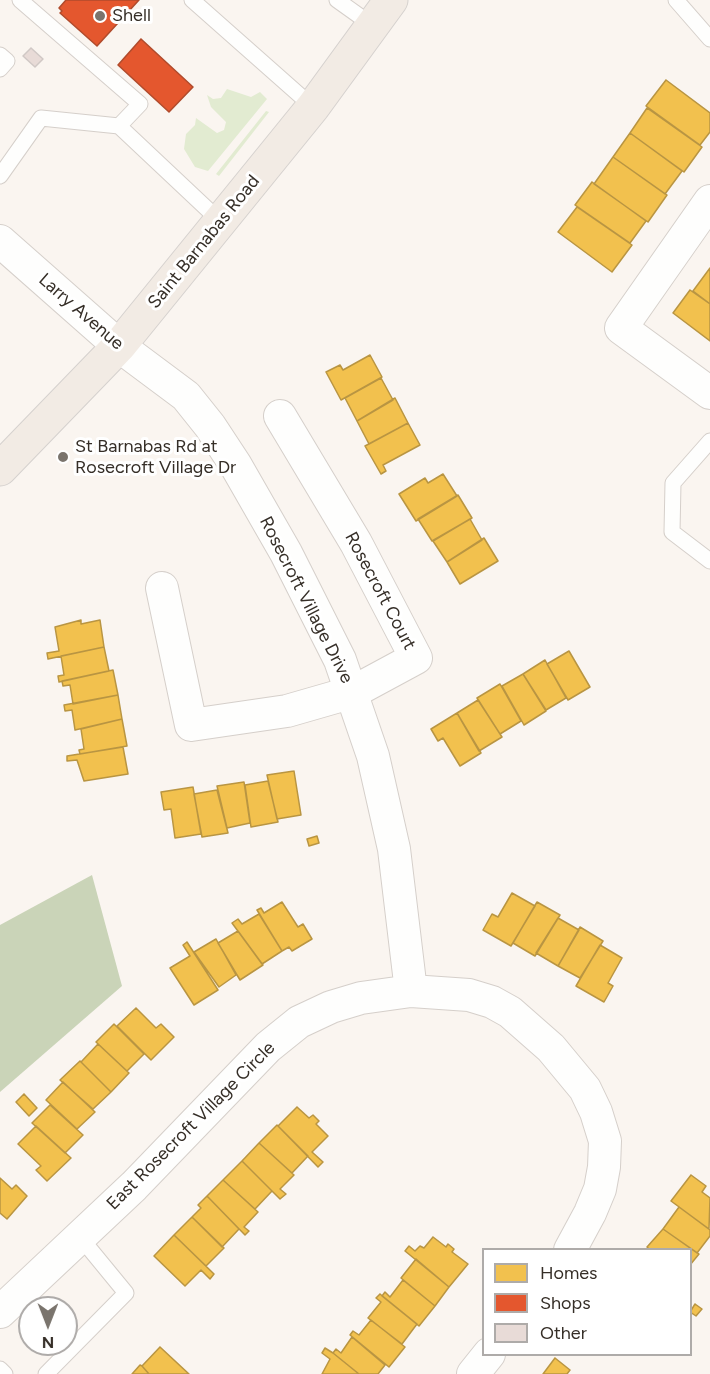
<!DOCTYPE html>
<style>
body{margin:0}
#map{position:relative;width:710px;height:1374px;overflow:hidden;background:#faf5f0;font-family:Figtree,sans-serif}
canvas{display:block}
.legend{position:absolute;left:482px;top:1248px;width:210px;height:108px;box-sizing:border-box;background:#fff;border:2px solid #aeaba9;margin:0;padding:8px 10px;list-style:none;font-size:18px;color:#352e27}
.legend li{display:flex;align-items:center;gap:12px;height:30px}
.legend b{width:30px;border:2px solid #aeaba9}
.north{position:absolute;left:18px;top:1296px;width:60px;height:60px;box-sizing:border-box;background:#fff;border:2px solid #aeaba9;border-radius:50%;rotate:180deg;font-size:16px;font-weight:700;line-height:24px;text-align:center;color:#352e27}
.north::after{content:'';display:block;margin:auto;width:21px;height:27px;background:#7a746d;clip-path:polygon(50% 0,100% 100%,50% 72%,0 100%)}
</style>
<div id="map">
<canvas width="710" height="1374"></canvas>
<ul class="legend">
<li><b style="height:16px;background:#f2c14e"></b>Homes</li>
<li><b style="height:16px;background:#e4572e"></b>Shops</li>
<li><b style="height:16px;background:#e8dbd7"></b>Other</li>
</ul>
<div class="north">N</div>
</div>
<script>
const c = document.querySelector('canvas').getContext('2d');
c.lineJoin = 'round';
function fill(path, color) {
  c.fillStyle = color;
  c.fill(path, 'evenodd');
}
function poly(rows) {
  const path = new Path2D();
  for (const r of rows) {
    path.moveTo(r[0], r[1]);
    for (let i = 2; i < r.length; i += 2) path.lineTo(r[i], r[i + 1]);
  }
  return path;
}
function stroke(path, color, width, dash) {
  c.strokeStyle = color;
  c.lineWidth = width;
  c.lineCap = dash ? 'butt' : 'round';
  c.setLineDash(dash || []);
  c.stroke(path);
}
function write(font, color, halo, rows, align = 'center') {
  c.font = font + ' Figtree,sans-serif';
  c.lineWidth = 6;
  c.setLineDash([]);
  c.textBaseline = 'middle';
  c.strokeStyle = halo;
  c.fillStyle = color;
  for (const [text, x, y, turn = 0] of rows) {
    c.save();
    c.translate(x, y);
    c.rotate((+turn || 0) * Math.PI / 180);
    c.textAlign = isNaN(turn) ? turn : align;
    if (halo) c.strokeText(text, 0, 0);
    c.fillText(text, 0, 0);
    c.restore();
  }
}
fill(poly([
 [227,89,251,97,260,92,267,99,208,171,195,167,184,149,186,134,195,125,196,118,217,133,224,130,226,122,211,107,207,95,213,99,221,98],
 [266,111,269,112,219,176,216,174]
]), '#e2ebd1');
fill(poly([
 [92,875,122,986,0,1092,0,925]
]), '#cad4b8');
const homes = poly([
 [666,80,710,113,710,132,700,145,646,106,666,80],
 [647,108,702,147,684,172,630,133,647,108],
 [630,133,682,171,665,194,613,157,630,133],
 [613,157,667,195,648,222,594,184,613,157],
 [592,182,646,221,630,243,575,205,592,182],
 [577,207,632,245,612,272,558,232,577,207],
 [710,268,710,304,693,291,710,268],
 [690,290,710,304,710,341,673,313,690,290],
 [370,355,382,377,341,400,326,372,340,365,343,370,370,355],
 [381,378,393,400,357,421,345,398,381,378],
 [395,398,408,423,369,444,357,421,395,398],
 [408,423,420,445,383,465,386,471,381,474,365,446,408,423],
 [443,474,457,496,416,521,399,494,425,478,428,483,443,474],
 [458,495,472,518,432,541,418,519,458,495],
 [470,519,482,540,447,562,433,541,470,519],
 [484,538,498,561,460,584,447,562,484,538],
 [81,620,81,624,100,620,104,647,48,659,47,653,59,651,55,627,81,620],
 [104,647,109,671,59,682,58,676,64,675,61,656,104,647],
 [569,651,590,687,568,700,547,664,569,651],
 [545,660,566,698,546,710,523,674,545,660],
 [113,670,118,695,73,704,70,685,63,686,62,681,113,670],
 [523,674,546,711,524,725,502,686,523,674],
 [500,684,521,721,500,734,477,698,500,684],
 [118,695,122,719,75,730,72,710,65,711,64,705,118,695],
 [478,700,502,737,479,751,457,713,478,700],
 [457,713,481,753,460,766,443,738,438,741,431,729,457,713],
 [122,719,127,746,80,754,79,750,84,749,81,729,122,719],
 [123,747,128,774,84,781,77,760,67,761,67,756,123,747],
 [294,771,301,815,277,819,267,775,294,771],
 [268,781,278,822,251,827,245,785,268,781],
 [244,782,250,823,227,828,217,786,244,782],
 [193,787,201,834,175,838,171,809,164,810,161,792,193,787],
 [217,790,228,833,202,837,194,794,217,790],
 [317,836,319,843,309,846,307,839,317,836],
 [512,893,535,906,511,946,483,930,492,914,498,917,512,893],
 [282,902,298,927,303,924,312,939,292,951,289,947,282,951,257,910,261,908,264,913,282,902],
 [537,902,560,915,535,956,513,943,537,902],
 [259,914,282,951,262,964,232,923,238,919,242,924,259,914],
 [558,918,579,930,558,966,536,953,558,918],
 [580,927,603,941,580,978,558,966,580,927],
 [238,931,263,965,240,980,218,943,238,931],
 [216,939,236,975,219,987,194,952,216,939],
 [187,942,218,990,194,1005,170,968,190,956,183,945,187,942],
 [600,945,622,958,608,983,613,986,604,1002,576,986,600,945],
 [136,1008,156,1028,161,1024,174,1037,151,1060,117,1026,136,1008],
 [114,1024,144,1054,127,1071,96,1042,114,1024],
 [98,1044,129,1073,111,1092,81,1062,98,1044],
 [80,1061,111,1092,93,1109,60,1080,80,1061],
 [63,1082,95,1112,77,1129,46,1100,63,1082],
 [24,1094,37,1108,29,1116,16,1102,24,1094],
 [50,1105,83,1135,65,1153,32,1123,50,1105],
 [297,1107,309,1118,313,1115,319,1121,316,1124,328,1136,312,1152,323,1162,318,1167,278,1126,297,1107],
 [277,1125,308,1156,292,1173,259,1143,277,1125],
 [36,1126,71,1158,47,1181,36,1170,41,1166,18,1144,36,1126],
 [259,1143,294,1175,280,1189,286,1194,280,1199,242,1161,259,1143],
 [242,1161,272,1191,255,1209,223,1180,242,1161],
 [691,1175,706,1186,702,1192,710,1198,709,1229,671,1201,691,1175],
 [0,1178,12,1189,16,1185,27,1196,7,1219,0,1213,0,1178],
 [223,1180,258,1212,244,1227,249,1231,245,1235,207,1196,223,1180],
 [207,1196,239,1229,222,1247,192,1217,201,1208,198,1205,207,1196],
 [679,1207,710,1230,710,1236,697,1253,663,1229,679,1207],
 [192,1217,224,1248,206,1266,174,1235,192,1217],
 [663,1229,699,1254,690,1265,690,1250,650,1250,647,1247,663,1229],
 [174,1235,214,1274,210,1279,201,1270,185,1286,154,1256,174,1235],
 [433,1237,446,1247,448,1244,454,1249,452,1252,468,1264,449,1287,405,1251,409,1246,415,1251,420,1246,424,1248,433,1237],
 [416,1259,449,1287,435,1306,401,1278,416,1259],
 [403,1280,435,1306,419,1326,382,1296,385,1292,390,1297,403,1280],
 [380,1294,417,1324,402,1344,368,1318,381,1302,376,1298,380,1294],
 [695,1304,702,1309,696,1316,690,1312,695,1304],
 [371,1320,405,1347,389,1367,350,1335,353,1331,359,1335,371,1320],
 [352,1337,385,1365,378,1374,359,1374,333,1353,336,1349,341,1353,352,1337],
 [160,1347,189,1374,149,1374,142,1366,160,1347],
 [325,1348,333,1353,359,1374,322,1374,330,1359,322,1353,325,1348],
 [555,1358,570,1370,567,1374,543,1374,555,1358],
 [140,1365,142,1366,149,1374,132,1374,140,1365]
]);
fill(homes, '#f2c14e');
stroke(homes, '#b99542', 1.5);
const shops = poly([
 [66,0,139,0,97,46,60,13,62,11,59,8,66,0],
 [141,39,193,87,169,112,118,65,141,39]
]);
fill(shops, '#e4572e');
stroke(shops, '#b04b2c', 1.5);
const building = poly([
 [31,48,43,59,35,67,23,56,31,48]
]);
fill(building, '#e8dbd7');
stroke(building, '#d0c8c5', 1.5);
const lane = poly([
 [20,0,140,104,119,126],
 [192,0,313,107],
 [337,0,372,25],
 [676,0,710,39],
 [0,55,7,61,0,69],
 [0,176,41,118,119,126,221,222],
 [710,441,673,483,672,532,710,561],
 [0,1369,5,1374],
 [46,1374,126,1293,80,1237]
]);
const street = poly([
 [710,201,621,328,710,393],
 [0,241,119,346,186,396,210,426,235,464,286,553,340,660,373,756,394,849,411,991],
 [162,588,191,725,287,711,353,692,416,658,356,543,280,416],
 [0,1312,134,1186,268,1047,299,1022,331,1007,361,998,411,991,469,995,492,1002,510,1012,551,1048,585,1089,596,1112,605,1141,604,1167,600,1189,590,1213,570,1250],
 [473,1374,489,1354]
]);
const primary = poly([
 [0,469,119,346,313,107,391,0]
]);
stroke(lane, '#d5cfca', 17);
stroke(street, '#d5cfca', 34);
stroke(primary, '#d5d1ce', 35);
stroke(lane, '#fefefd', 15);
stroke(street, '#fefefd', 32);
stroke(primary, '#f2ebe4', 33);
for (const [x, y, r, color] of [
 [100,16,6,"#7a746d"],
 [63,457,6,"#7a746d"]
]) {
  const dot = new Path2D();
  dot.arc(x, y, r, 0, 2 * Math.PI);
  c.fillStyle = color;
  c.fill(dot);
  stroke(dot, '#fff', 2);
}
write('18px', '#352e27', '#fff', [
 ["Shell",112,16],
 ["St Barnabas Rd at",75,447],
 ["Rosecroft Village Dr",75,468]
], 'left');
write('18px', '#352e27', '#fff', [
 ["Saint Barnabas Road",204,242,-51],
 ["Larry Avenue",81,312,41],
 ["Rosecroft Court",380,591,62],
 ["Rosecroft Village Drive",306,600,63],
 ["East Rosecroft Village Circle",191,1126,-45]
]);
</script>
